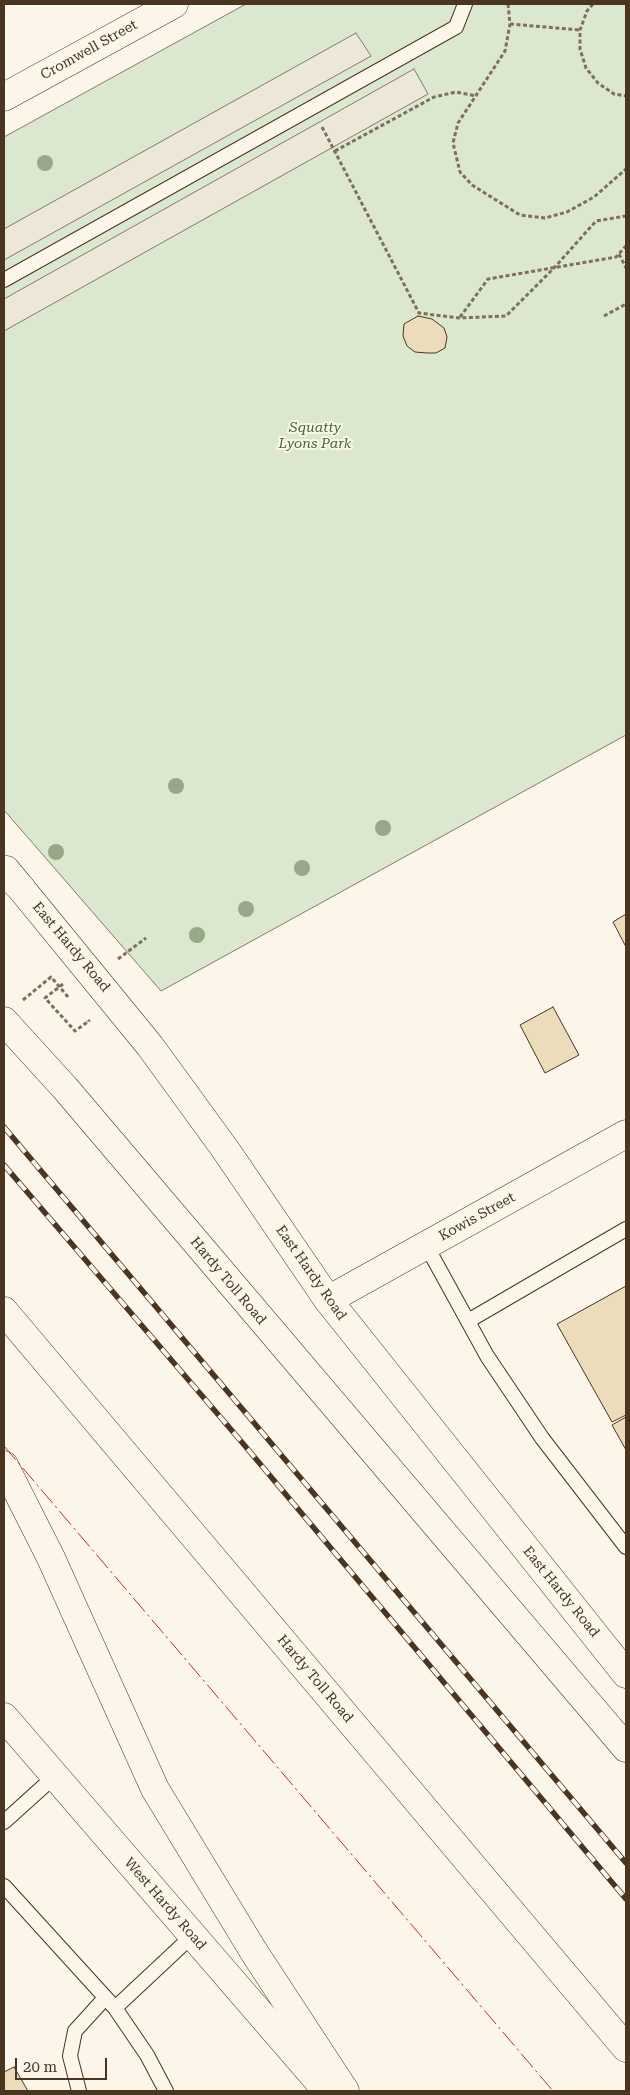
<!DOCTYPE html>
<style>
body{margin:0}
#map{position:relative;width:630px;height:2095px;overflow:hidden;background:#fbf6e9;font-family:"Roboto Serif",serif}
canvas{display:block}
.frame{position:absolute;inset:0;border:5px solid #4a3520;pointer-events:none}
.scale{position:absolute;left:15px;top:2058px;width:92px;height:22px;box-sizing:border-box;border:2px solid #4a3520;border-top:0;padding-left:6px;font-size:15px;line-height:18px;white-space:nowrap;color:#4a3520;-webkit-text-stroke:4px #fbf6e9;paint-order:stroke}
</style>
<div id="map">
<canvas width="630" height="2095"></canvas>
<div class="frame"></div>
<div class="scale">20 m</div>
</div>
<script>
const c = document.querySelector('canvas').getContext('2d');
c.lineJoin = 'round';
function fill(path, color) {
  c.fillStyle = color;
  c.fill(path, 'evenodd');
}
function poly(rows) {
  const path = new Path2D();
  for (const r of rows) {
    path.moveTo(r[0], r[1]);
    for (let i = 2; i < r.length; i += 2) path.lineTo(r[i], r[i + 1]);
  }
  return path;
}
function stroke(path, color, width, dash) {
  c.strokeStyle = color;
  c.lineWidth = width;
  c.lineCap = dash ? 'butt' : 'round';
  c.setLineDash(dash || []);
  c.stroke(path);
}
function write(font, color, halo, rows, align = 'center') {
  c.font = font + ' "Roboto Serif",serif';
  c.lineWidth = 4;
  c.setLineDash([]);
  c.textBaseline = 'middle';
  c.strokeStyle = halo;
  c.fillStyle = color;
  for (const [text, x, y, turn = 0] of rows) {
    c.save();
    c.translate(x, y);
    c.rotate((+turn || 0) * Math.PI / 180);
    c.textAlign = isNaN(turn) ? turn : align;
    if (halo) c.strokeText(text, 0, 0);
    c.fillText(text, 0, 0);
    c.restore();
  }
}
const green = poly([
 [246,4,626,4,626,735,161,991,4,810,4,137,246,4]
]);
fill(green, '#dce7d0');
stroke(green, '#887966', 1);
const parking = poly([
 [356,33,371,56,4,260,4,229,356,33],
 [414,69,428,94,4,331,4,299,414,69]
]);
fill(parking, '#ede7d9');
stroke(parking, '#887966', 1);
const building = poly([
 [418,316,432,319,444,328,447,337,445,348,436,353,427,353,415,352,407,346,403,336,404,324,418,316],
 [626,914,626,947,613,922,626,914],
 [553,1007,579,1055,545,1073,520,1025,553,1007],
 [626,1286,626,1415,612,1422,557,1324,626,1286],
 [626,1417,626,1450,612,1425,626,1417],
 [14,2067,28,2091,4,2091,4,2072,14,2067]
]);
fill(building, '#ecdcbc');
stroke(building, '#4a3520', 1);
const lane = poly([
 [4,280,456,27,465,4],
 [426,1245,487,1356,542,1438,626,1547],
 [468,1321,626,1229],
 [4,1822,55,1776],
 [4,1886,115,2008,147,2055,166,2091],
 [115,2008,192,1936],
 [79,2091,70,2056,75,2031,105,1998]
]);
const street = poly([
 [4,97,174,4],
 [328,1300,626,1134]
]);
const secondary = poly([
 [6,870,150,1046,225,1149,328,1300,626,1674],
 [4,1717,327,2091]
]);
const highway = poly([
 [4,872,21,888],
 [4,1021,65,1088,626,1748],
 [4,1311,626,2048],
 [4,1465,51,1558,155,1789,254,1952,345,2091]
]);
stroke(lane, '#4a3520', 16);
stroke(street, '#4a3520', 29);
stroke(secondary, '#4a3520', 29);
stroke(highway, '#4a3520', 29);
stroke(poly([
 [508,4,510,24,505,51,458,123,453,143,460,172,472,185,520,215,545,218,567,212,594,197,626,169],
 [593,4,587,11,580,30,580,49,586,68,598,83,614,94,626,96],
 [510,24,580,30],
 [322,127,419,313,459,318,506,316,554,268,596,221,626,216],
 [335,151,434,97,456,92,476,96],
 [619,254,626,268],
 [604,316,626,304],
 [460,317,488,279,616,257,626,246],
 [118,959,146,938],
 [63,984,45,998,75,1031,89,1021,88,1020],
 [23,1000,51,977,69,998]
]), '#7f6f5c', 3, [4, 2.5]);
stroke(lane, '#fbf6e9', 14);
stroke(street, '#fbf6e9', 28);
stroke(secondary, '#fbf6e9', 28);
stroke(highway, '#fbf6e9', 28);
const rail = poly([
 [4,1127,626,1863],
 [4,1165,240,1440,626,1899]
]);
stroke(rail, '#4a3520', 5.5);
stroke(rail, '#fbf6e9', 4, [11]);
stroke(poly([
 [4,1446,553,2091]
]), '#c62828', 1, [18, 4, 2.5, 4]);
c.fillStyle = '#96a887';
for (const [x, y] of [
 [45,163],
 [176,786],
 [383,828],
 [56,852],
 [302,868],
 [246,909],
 [197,935]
]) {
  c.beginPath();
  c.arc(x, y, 8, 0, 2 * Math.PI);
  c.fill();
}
write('14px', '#4a3520', '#fbf6e9', [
 ["Cromwell Street",89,50,-29],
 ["East Hardy Road",71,947,50],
 ["Kowis Street",477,1217,-29],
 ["East Hardy Road",311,1273,55],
 ["Hardy Toll Road",228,1281,50],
 ["East Hardy Road",561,1592,51],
 ["Hardy Toll Road",315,1679,50],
 ["West Hardy Road",165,1904,49]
]);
write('italic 14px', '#436837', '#fbf6e9', [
 ["Squatty",315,428],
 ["Lyons Park",315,444]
]);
</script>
